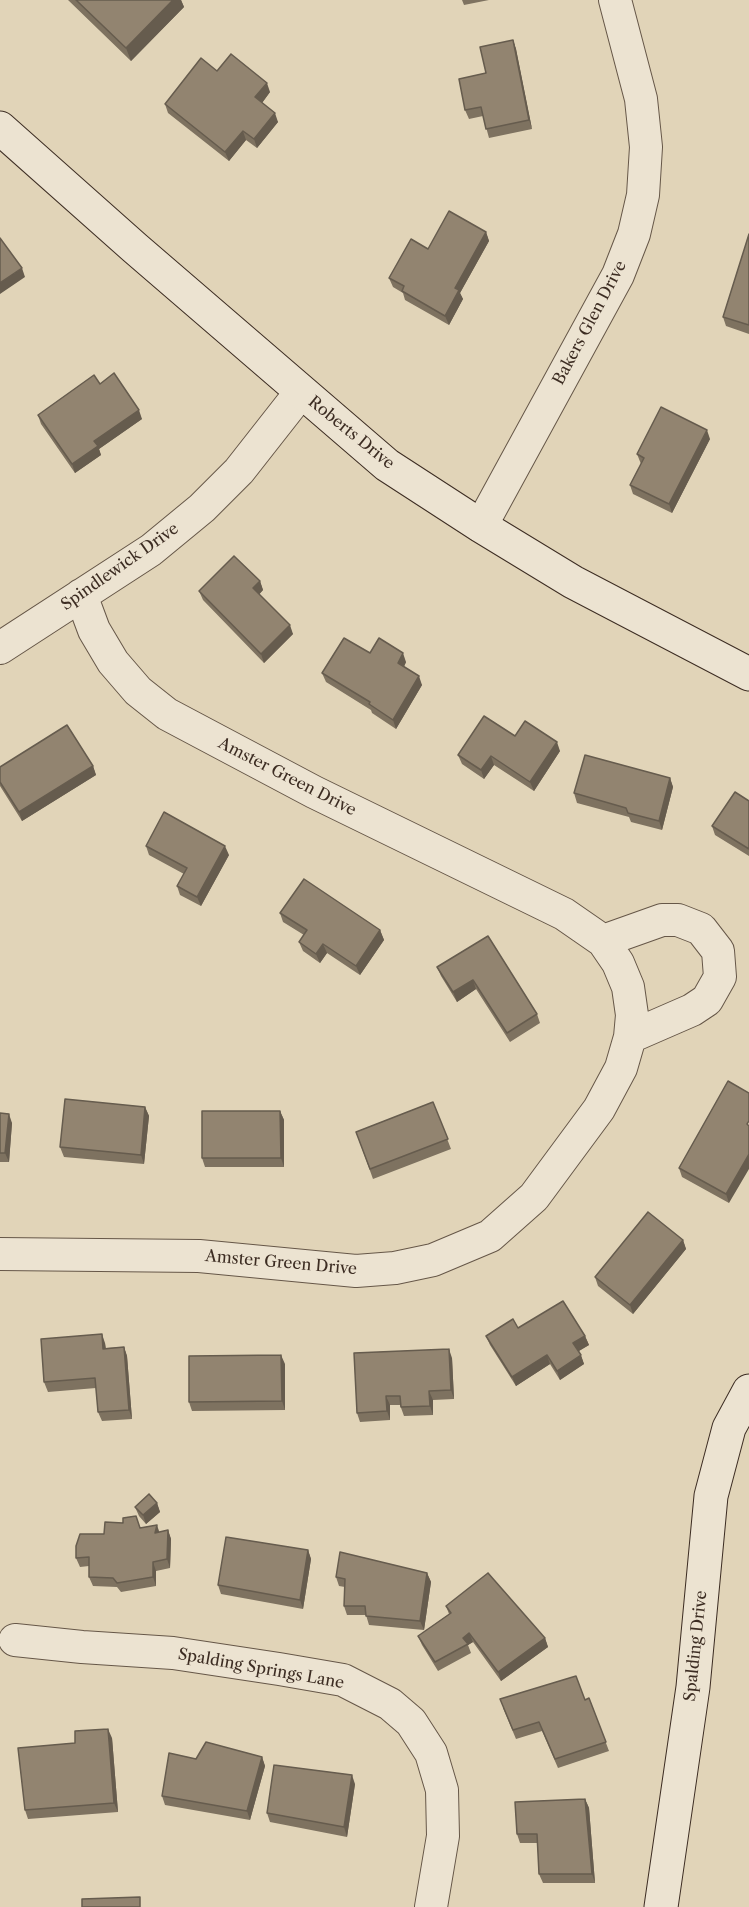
<!DOCTYPE html>
<style>
body{margin:0}
canvas{display:block;background:#e1d4b8}
</style>
<canvas width="749" height="1907"></canvas>
<script>
const c = document.querySelector('canvas').getContext('2d');
c.lineJoin = 'round';
function poly(rows) {
  const path = new Path2D();
  for (const r of rows) {
    path.moveTo(r[0], r[1]);
    for (let i = 2; i < r.length; i += 2) path.lineTo(r[i], r[i + 1]);
  }
  return path;
}
function stroke(path, color, width, dash) {
  c.strokeStyle = color;
  c.lineWidth = width;
  c.lineCap = dash ? 'butt' : 'round';
  c.setLineDash(dash || []);
  c.stroke(path);
}
function fill(path, color) {
  c.fillStyle = color;
  c.fill(path, 'evenodd');
}
function write(font, color, halo, rows, align = 'center') {
  c.font = font + ' "Libre Caslon Text",serif';
  c.lineWidth = 4.5;
  c.setLineDash([]);
  c.textBaseline = 'middle';
  c.strokeStyle = halo;
  c.fillStyle = color;
  for (const [text, x, y, turn = 0] of rows) {
    c.save();
    c.translate(x, y);
    c.rotate((+turn || 0) * Math.PI / 180);
    c.textAlign = isNaN(turn) ? turn : align;
    if (halo) c.strokeText(text, 0, 0);
    c.fillText(text, 0, 0);
    c.restore();
  }
}
const street = poly([
 [481,526,618,275,634,234,643,195,646,147,641,99,615,0],
 [0,648,151,550,202,508,239,471,301,392],
 [603,941,618,963,628,987,632,1015,630,1037],
 [0,1254,199,1256,356,1271,395,1268,433,1260,490,1236,534,1197,599,1109,621,1068,630,1037,692,1010,707,1000,720,977,718,951,701,929,678,920,662,920,603,941,564,914,314,792,167,714,138,691,113,662,94,630,81,595],
 [15,1640,82,1647,173,1653,279,1669,343,1680,390,1704,411,1722,431,1753,442,1790,443,1836,431,1907]
]);
const secondary = poly([
 [0,128,135,248,387,465,481,526,573,582,749,674],
 [661,1907,693,1687,711,1496,729,1428,749,1391]
]);
stroke(street, '#665748', 34);
stroke(secondary, '#3d2d23', 35);
stroke(street, '#ece3d1', 32);
stroke(secondary, '#ece3d1', 33);
fill(poly([
 [68,0,181,0,184,7,131,61],
 [462,0,489,0,464,5],
 [513,40,516,49,532,129,489,138,483,116,469,119,465,110,486,73],
 [217,71,270,92,262,103,278,122,257,148,246,140,229,161,168,113,165,104],
 [486,232,489,241,460,293,463,299,449,325,405,300,403,293,393,287,389,278,428,249],
 [749,234,749,334,726,326,723,317],
 [100,384,142,419,99,449,101,455,75,473,41,424,38,415],
 [710,439,672,513,633,494,630,485,641,464,637,454],
 [260,581,263,590,259,594,293,634,264,663,203,600,199,591],
 [370,653,406,662,404,667,422,685,396,729,372,713,371,710,326,682,322,673],
 [515,736,560,751,534,791,494,765,484,779,462,764,458,755],
 [93,766,96,775,22,821,0,786,0,767],
 [670,778,673,787,662,830,631,822,629,817,577,803,574,793],
 [749,801,749,856,715,835,712,826],
 [146,846,229,855,201,906,180,895,177,886,184,874,149,855],
 [280,913,380,930,384,940,360,975,327,953,320,963,303,951,299,942,304,935,283,922],
 [488,936,537,1014,540,1023,510,1042,476,989,457,1002,441,976,437,967],
 [728,1081,729,1203,682,1177,679,1168],
 [433,1102,451,1149,373,1179,356,1132],
 [145,1107,149,1116,144,1164,64,1157,60,1147],
 [280,1111,284,1120,284,1167,205,1167,202,1158],
 [0,1113,12,1123,9,1162,0,1162],
 [683,1240,686,1249,633,1314,598,1286,595,1277],
 [518,1328,585,1336,589,1345,579,1351,584,1364,560,1380,550,1364,516,1386,490,1345,486,1336],
 [105,1343,106,1348,124,1347,127,1356,132,1419,102,1421,98,1412,96,1388,48,1392,44,1382],
 [452,1358,454,1399,433,1400,433,1415,404,1416,400,1405,390,1405,390,1420,360,1422,357,1413],
 [285,1364,285,1410,192,1411,189,1402],
 [157,1503,160,1512,146,1524,139,1516,135,1507],
 [140,1528,159,1532,168,1530,171,1539,170,1568,156,1571,156,1586,121,1592,117,1587,93,1586,89,1577,89,1566,80,1567,76,1558,104,1534],
 [308,1550,311,1559,303,1609,221,1594,218,1585],
 [427,1573,431,1582,424,1630,369,1625,366,1615,347,1615,344,1606,345,1587,339,1586,336,1577],
 [446,1606,545,1638,548,1647,501,1681,473,1642,468,1645,471,1653,438,1671,422,1645,418,1636,449,1614],
 [589,1698,609,1751,558,1768,542,1731,516,1739,503,1708,585,1700],
 [112,1738,118,1812,28,1819,25,1810,75,1743],
 [262,1757,265,1766,250,1820,165,1805,162,1796,196,1759],
 [355,1784,347,1837,270,1822,267,1813],
 [585,1799,589,1808,595,1883,543,1883,539,1874,538,1843,520,1843,517,1834]
]), '#7e7260');
fill(poly([
 [173,0,181,0,184,7,131,61,126,48],
 [513,40,516,49,532,129,529,120],
 [267,83,270,92,259,107,255,97],
 [275,113,278,122,257,148,254,139],
 [243,131,246,140,229,161,225,152],
 [486,232,489,241,460,293,463,299,449,325,445,316,455,288],
 [22,268,25,277,0,294,0,283],
 [139,410,142,419,99,449,101,455,75,473,72,464,94,441],
 [707,430,710,439,672,513,669,504],
 [260,581,263,590,257,597,253,588],
 [290,625,293,634,264,663,261,654],
 [403,653,406,662,401,672,398,663],
 [419,676,422,685,396,729,393,720],
 [557,742,560,751,534,791,530,782],
 [491,756,494,765,484,779,481,770],
 [93,766,96,775,22,821,19,812],
 [670,778,673,787,662,830,659,821],
 [225,846,229,855,201,906,197,897],
 [380,930,384,940,360,975,356,966],
 [323,944,327,953,320,963,316,954],
 [473,980,476,989,457,1002,453,992],
 [145,1107,149,1116,144,1164,141,1155],
 [280,1111,284,1120,284,1167,281,1158],
 [9,1114,12,1123,9,1162,5,1153],
 [749,1154,749,1169,729,1203,726,1194],
 [683,1240,686,1249,633,1314,630,1305],
 [102,1334,105,1343,106,1358,103,1349],
 [585,1336,589,1345,577,1352,573,1343],
 [124,1347,127,1356,132,1419,129,1410],
 [449,1349,452,1358,454,1399,451,1390],
 [281,1355,285,1364,285,1410,282,1401],
 [547,1355,550,1364,516,1386,512,1377],
 [581,1355,584,1364,560,1380,557,1371],
 [429,1391,433,1400,433,1415,430,1406],
 [386,1396,390,1405,390,1420,387,1411],
 [157,1503,160,1512,146,1524,143,1515],
 [157,1525,160,1534,155,1533],
 [168,1530,171,1539,170,1568,167,1559],
 [308,1550,311,1559,303,1609,300,1600],
 [153,1562,156,1571,156,1586,153,1577],
 [427,1573,431,1582,424,1630,420,1621],
 [469,1633,473,1642,468,1645,463,1638],
 [545,1638,548,1647,501,1681,498,1672],
 [108,1729,112,1738,118,1812,114,1803],
 [262,1757,265,1766,250,1820,247,1811],
 [352,1775,355,1784,347,1837,344,1827],
 [585,1799,589,1808,595,1883,592,1874]
]), '#665c4e');
const building = poly([
 [76,0,173,0,126,48,76,0],
 [513,40,529,120,486,129,481,107,465,110,459,79,486,73,480,47,513,40],
 [231,54,267,83,255,97,275,113,254,139,243,131,225,152,165,104,201,58,217,71,231,54],
 [449,211,486,232,455,288,459,290,445,316,402,291,404,286,389,278,411,239,428,249,449,211],
 [749,234,749,325,723,317,749,234],
 [0,238,22,268,0,283,0,238],
 [114,373,139,410,94,441,98,446,72,464,38,415,94,375,100,384,114,373],
 [661,407,707,430,669,504,630,485,644,458,637,454,661,407],
 [234,556,260,581,253,588,290,625,261,654,199,591,234,556],
 [344,638,370,653,379,638,403,653,398,663,419,676,393,720,369,704,370,702,322,673,344,638],
 [484,716,515,736,525,721,557,742,530,782,491,756,481,770,458,755,484,716],
 [67,725,93,766,19,812,0,782,0,767,67,725],
 [585,755,670,778,659,821,628,813,626,808,574,793,585,755],
 [735,792,749,801,749,849,712,826,735,792],
 [164,812,225,846,197,897,177,886,187,868,146,846,164,812],
 [304,879,380,930,356,966,323,944,316,954,299,942,307,930,280,913,304,879],
 [488,936,537,1014,507,1033,473,980,453,992,437,967,488,936],
 [728,1081,749,1093,749,1121,747,1124,749,1126,749,1154,726,1194,679,1168,728,1081],
 [65,1099,145,1107,141,1155,60,1147,65,1099],
 [433,1102,448,1139,370,1169,356,1132,433,1102],
 [202,1111,280,1111,281,1158,202,1158,202,1111],
 [0,1113,9,1114,5,1153,0,1153,0,1113],
 [648,1212,683,1240,630,1305,595,1277,648,1212],
 [563,1301,585,1336,573,1343,581,1355,557,1371,547,1355,512,1377,486,1336,513,1319,518,1328,563,1301],
 [102,1334,103,1349,124,1347,129,1410,98,1412,95,1378,44,1382,41,1339,102,1334],
 [449,1349,451,1390,429,1391,430,1406,401,1407,400,1396,386,1396,387,1411,357,1413,354,1353,449,1349],
 [281,1355,282,1401,189,1402,189,1356,281,1355],
 [149,1494,157,1503,143,1515,135,1507,149,1494],
 [136,1516,140,1528,157,1525,155,1533,168,1530,167,1559,153,1562,153,1577,117,1583,113,1578,89,1577,89,1557,76,1558,76,1546,80,1534,104,1534,105,1522,123,1523,123,1518,136,1516],
 [226,1537,308,1550,300,1600,218,1585,226,1537],
 [340,1552,427,1573,420,1621,366,1616,365,1606,344,1606,345,1579,336,1577,340,1552],
 [488,1573,545,1638,498,1672,469,1633,463,1638,468,1644,435,1662,418,1636,451,1613,446,1606,488,1573],
 [576,1676,585,1700,589,1698,606,1742,555,1759,539,1722,513,1730,500,1699,576,1676],
 [108,1729,114,1803,25,1810,18,1748,75,1743,75,1731,108,1729],
 [206,1742,262,1757,247,1811,162,1796,169,1753,196,1759,206,1742],
 [274,1765,352,1775,344,1827,267,1813,274,1765],
 [585,1799,592,1874,539,1874,537,1834,517,1834,515,1802,585,1799],
 [140,1897,140,1907,82,1907,82,1899,140,1897]
]);
fill(building, '#928470');
stroke(building, '#665c4e', 1.5);
write('16px', '#3d2d23', '#ece3d1', [
 ["Bakers Glen Drive",590,323,-62],
 ["Roberts Drive",351,433,39],
 ["Spindlewick Drive",120,567,-35],
 ["Amster Green Drive",287,777,27],
 ["Amster Green Drive",281,1263,5],
 ["Spalding Drive",696,1646,-84],
 ["Spalding Springs Lane",261,1669,10]
]);
</script>
